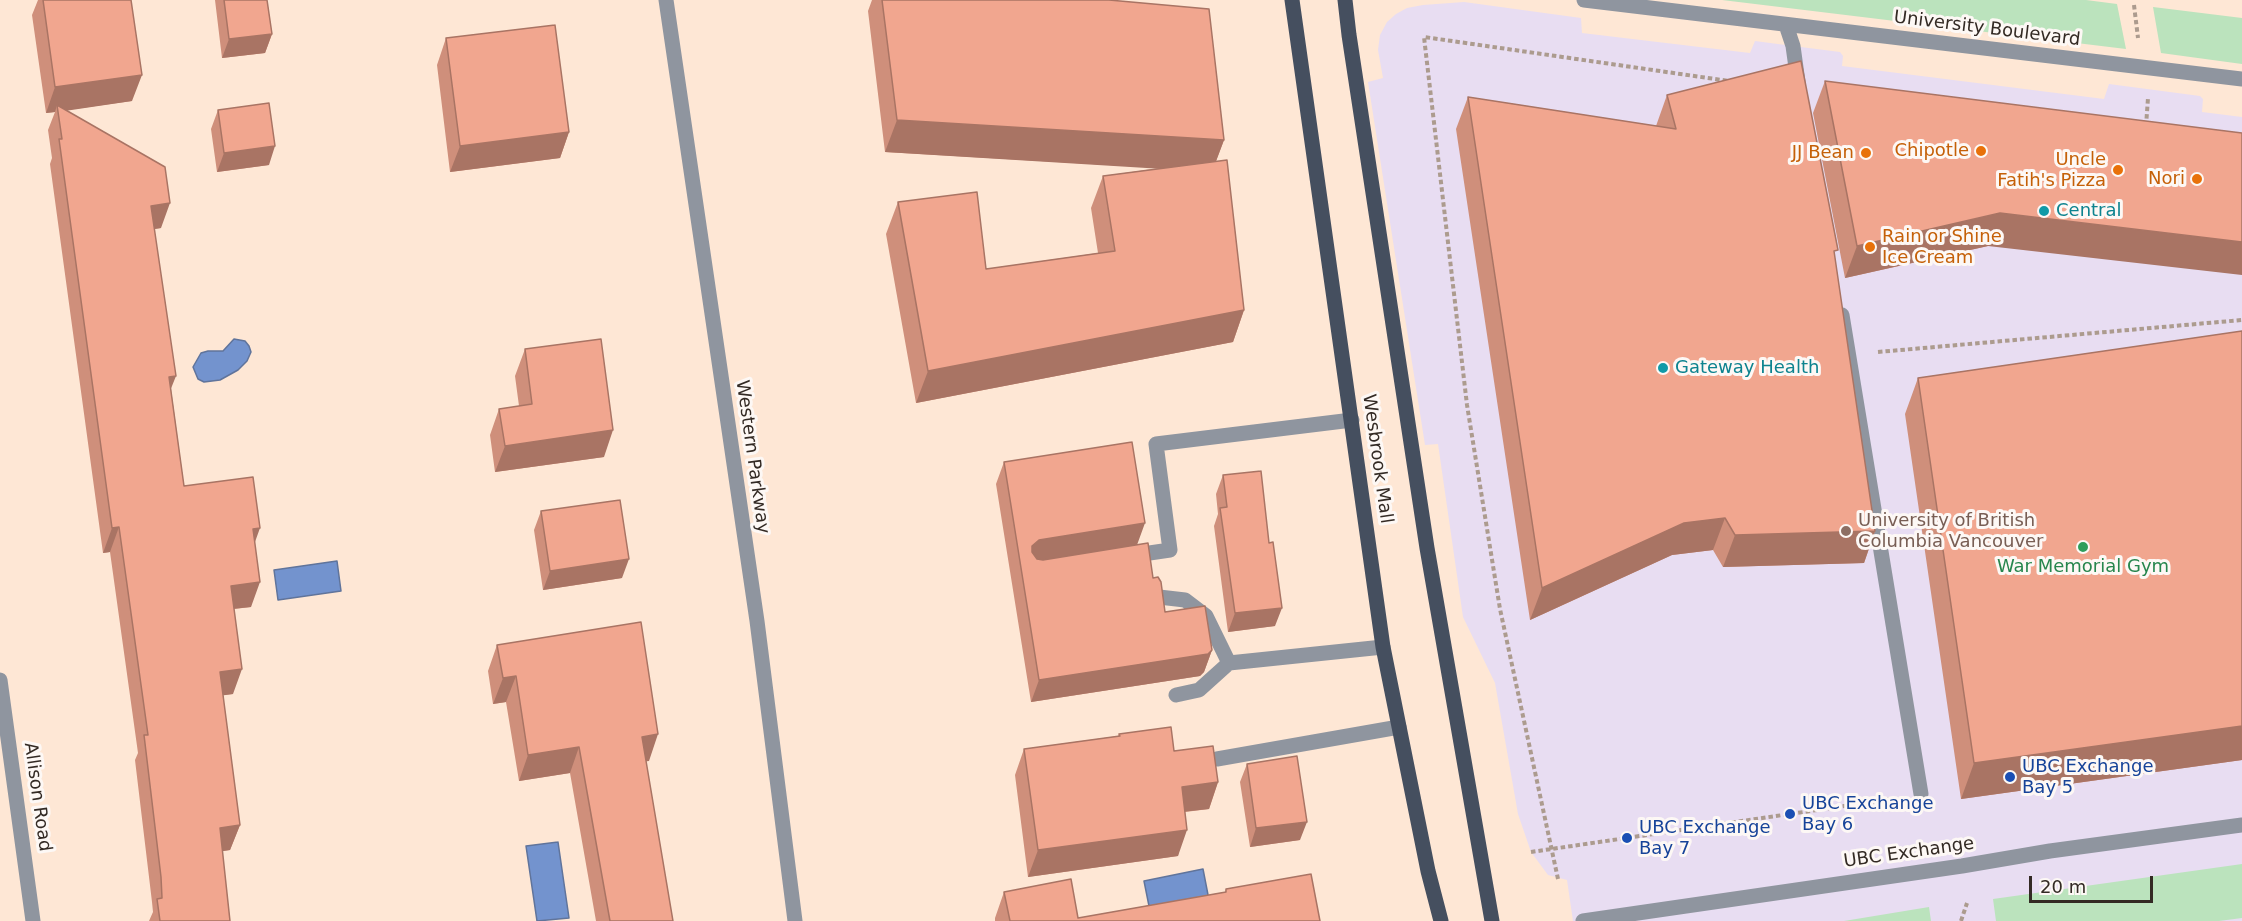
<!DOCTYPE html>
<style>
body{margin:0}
#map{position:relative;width:2242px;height:921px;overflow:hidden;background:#fee7d5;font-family:"DejaVu Sans",sans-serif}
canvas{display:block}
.scale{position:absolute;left:2029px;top:876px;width:124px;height:27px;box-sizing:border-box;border:3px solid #332a24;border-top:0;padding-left:8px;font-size:18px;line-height:21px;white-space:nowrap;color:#332a24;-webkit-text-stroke:4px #fdf8f5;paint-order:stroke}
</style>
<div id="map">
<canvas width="2242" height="921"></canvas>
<div class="scale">20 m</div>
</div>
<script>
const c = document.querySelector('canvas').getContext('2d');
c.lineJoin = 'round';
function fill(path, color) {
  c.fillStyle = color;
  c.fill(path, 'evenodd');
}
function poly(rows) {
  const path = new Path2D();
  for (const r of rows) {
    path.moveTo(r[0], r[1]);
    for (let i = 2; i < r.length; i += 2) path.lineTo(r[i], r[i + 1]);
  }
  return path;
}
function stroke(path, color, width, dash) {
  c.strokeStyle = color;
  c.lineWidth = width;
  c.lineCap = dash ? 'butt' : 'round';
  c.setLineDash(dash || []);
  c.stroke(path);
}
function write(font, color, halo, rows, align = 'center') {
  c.font = font + ' "DejaVu Sans",sans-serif';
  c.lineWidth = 6;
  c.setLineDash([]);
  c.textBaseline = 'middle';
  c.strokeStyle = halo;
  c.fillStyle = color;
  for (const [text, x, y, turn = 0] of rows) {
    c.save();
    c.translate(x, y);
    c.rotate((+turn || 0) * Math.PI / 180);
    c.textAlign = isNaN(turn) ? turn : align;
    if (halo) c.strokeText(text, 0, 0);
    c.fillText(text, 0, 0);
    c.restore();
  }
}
fill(poly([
 [1464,2,1581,18,1582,33,1750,53,1755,41,1793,46,1840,52,1843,56,1842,66,2104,99,2109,84,2200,96,2203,99,2202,112,2242,117,2242,921,1573,921,1567,880,1548,875,1531,852,1518,814,1495,683,1463,617,1438,444,1425,445,1368,82,1383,78,1378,50,1380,35,1387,22,1396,14,1407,8,1423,5]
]), '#e8ddf2');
fill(poly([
 [1722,0,2086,0,2117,4,2126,49],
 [2153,7,2242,18,2242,64,2161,53],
 [2242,864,2242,918,2219,921,1996,921,1993,899],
 [1929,907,1931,921,1844,921]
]), '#bbe3bd');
const water = poly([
 [234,339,245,341,249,346,251,352,247,361,238,370,220,380,204,382,198,379,193,367,201,353,208,351,223,351,234,339],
 [337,561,341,591,278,600,274,570,337,561],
 [558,842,569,918,537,921,526,846,558,842],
 [1203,869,1209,900,1150,911,1144,881,1203,869]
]);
fill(water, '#7393ce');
stroke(water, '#60749b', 1.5);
stroke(poly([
 [2134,5,2138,38],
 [2146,126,2148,98],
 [1878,352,2242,320],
 [1531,852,1892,799],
 [1558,879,1500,609,1467,405,1424,37,1729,81],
 [1961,921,1967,903]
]), '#ac9b8e', 4, [4.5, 3]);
stroke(poly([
 [666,0,757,621,795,921],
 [1584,0,2242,79],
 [1786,25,1793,46,1798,82],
 [1842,315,1921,794],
 [1129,556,1170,550,1156,444,1352,420],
 [1159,597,1185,600,1206,616,1229,663],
 [0,680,33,921],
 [1176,695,1199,690,1229,663,1383,647],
 [1217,759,1399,727],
 [1583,921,1962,866,2050,851,2242,825]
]), '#8f959f', 15);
stroke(poly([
 [1292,0,1383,647,1428,871,1441,921],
 [1345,0,1349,35,1427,548,1492,921]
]), '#454f5f', 15);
fill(poly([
 [38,0,131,0,132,101,67,110,161,228,154,229,171,389,184,486,255,542,251,607,234,609,233,694,223,695,240,825,230,850,222,851,230,921,149,921,153,912,152,902,135,760,138,753,110,552,103,553,50,164,52,158,48,130,55,112,46,113,32,15],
 [215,0,267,0,272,34,265,53,222,58],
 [872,0,1109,0,1224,140,1216,161,1244,310,1233,342,916,403,886,234,898,202,986,269,1098,253,1091,208,1103,176,1160,168,885,152,868,11],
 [446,38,569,132,560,158,450,172,437,65],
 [1825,81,1988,246,1845,278,1813,113],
 [1667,95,1835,258,1875,531,1864,563,1723,567,1713,550,1672,555,1530,620,1456,129,1468,97,1656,126],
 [218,110,269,165,217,172,211,129],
 [2242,331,2242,760,1961,799,1905,414,1918,378],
 [525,349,604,457,495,472,490,435,499,409,519,406,515,376],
 [1004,462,1137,544,1153,578,1165,612,1212,650,1204,672,1200,676,1031,702,996,484],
 [1223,475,1269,543,1275,626,1228,632,1214,526,1218,514,1216,494],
 [541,511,622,578,543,590,534,530],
 [497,645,649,761,646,761,673,921,596,921,570,773,519,781,506,702,493,704,488,671],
 [1119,734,1174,751,1218,782,1209,809,1185,812,1178,856,1028,877,1015,775,1024,749,1118,736],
 [1247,764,1300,840,1250,847,1240,782],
 [1226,889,1320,921,995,921,995,918,1004,892,1078,918,1225,892]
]), '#cf8f7b');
fill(poly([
 [272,34,265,53,222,58,229,39],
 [142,75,132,101,58,112,57,105,55,112,46,113,55,87],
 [897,120,1224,140,1212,172,885,152],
 [569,132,560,158,450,172,460,146],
 [275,146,269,165,217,172,224,153],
 [170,203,161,228,142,231,151,206],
 [2000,213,2242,242,2242,275,1988,246,1845,278,1857,246],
 [1244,310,1233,342,916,403,928,371],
 [176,376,166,401,169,377],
 [613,430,604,457,495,472,505,446],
 [1725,518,1713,550,1672,555,1530,620,1542,588,1684,523],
 [1145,523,1137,545,1031,562,1032,546,1039,540],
 [119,527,110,552,103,553,112,528],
 [260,528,251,553,253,529],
 [1875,531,1864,563,1723,567,1735,535],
 [629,559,622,578,543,590,550,571],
 [260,582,251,607,222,610,231,586],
 [1282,608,1275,626,1228,632,1235,613],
 [1212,650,1204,672,1200,676,1031,702,1039,680],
 [242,669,233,694,211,697,220,672],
 [516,676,506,702,493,704,503,678],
 [2242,726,2242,760,1961,799,1974,763],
 [658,734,649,761,632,763,642,737],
 [579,747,570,773,519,781,528,755],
 [1218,782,1209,809,1172,813,1182,787],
 [1307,822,1300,840,1250,847,1256,828],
 [240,825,230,850,211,853,220,828],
 [1187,830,1178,856,1028,877,1038,850]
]), '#a97464');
const building = poly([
 [43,0,131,0,142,75,55,87,43,0],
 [224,0,267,0,272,34,229,39,224,0],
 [882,0,1109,0,1209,9,1224,140,897,120,882,0],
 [555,25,569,132,460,146,446,38,555,25],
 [1801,61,1838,250,1834,251,1875,531,1735,535,1725,518,1684,523,1542,588,1468,97,1676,129,1667,95,1801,61],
 [1825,81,2242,133,2242,242,2000,213,1857,246,1825,81],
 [269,103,275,146,224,153,218,110,269,103],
 [57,105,165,167,170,203,151,206,176,376,169,377,184,486,253,477,260,528,253,529,260,582,231,586,242,669,220,672,240,825,220,828,230,921,160,921,157,899,162,898,161,877,144,735,148,735,119,527,112,528,59,139,62,139,57,105],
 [1227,160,1244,310,928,371,898,202,977,192,986,269,1115,251,1103,176,1227,160],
 [2242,331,2242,726,1974,763,1918,378,2242,331],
 [601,339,613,430,505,446,499,409,532,404,525,349,601,339],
 [1132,442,1145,523,1039,540,1032,546,1032,552,1037,559,1043,560,1148,543,1153,578,1158,577,1161,582,1165,612,1205,606,1212,650,1208,654,1039,680,1004,462,1132,442],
 [1261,471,1269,543,1273,542,1282,608,1235,613,1220,508,1227,507,1223,475,1261,471],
 [620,500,629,559,550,571,541,511,620,500],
 [641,622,658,734,642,737,673,921,610,921,579,747,528,755,516,676,503,678,497,645,641,622],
 [1171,727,1174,751,1213,746,1218,782,1182,787,1187,830,1038,850,1024,749,1120,736,1119,734,1171,727],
 [1297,756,1307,822,1256,828,1247,764,1297,756],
 [1311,874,1320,921,1010,921,1004,892,1071,879,1078,918,1226,892,1226,889,1311,874]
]);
fill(building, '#f1a68f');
stroke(building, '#a97464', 1.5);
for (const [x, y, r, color] of [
 [1981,151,6,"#e8710a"],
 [1866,153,6,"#e8710a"],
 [2118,170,6,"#e8710a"],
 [2197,179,6,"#e8710a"],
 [2044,211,6,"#0f9aa8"],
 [1870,247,6,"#e8710a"],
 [1663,368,6,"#0f9aa8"],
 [1846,531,6,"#8d6e63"],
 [2083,547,6,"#2e9e5b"],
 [2010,777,6,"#1a4fb4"],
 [1790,814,6,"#1a4fb4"],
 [1627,838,6,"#1a4fb4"]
]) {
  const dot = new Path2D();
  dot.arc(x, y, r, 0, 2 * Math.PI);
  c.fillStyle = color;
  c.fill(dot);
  stroke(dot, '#fdf8f5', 2);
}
write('18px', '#332a24', '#fdf8f5', [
 ["University Boulevard",1987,29,7],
 ["Western Parkway",752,457,82],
 ["Wesbrook Mall",1377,459,82],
 ["Allison Road",37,797,82],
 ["UBC Exchange",1909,853,-8]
]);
write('18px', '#c56008', '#fdf8f5', [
 ["Chipotle",1969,151],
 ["JJ Bean",1854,153],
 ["Uncle",2106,160],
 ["Fatih's Pizza",2106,181],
 ["Nori",2185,179],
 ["Rain or Shine",1882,237,"left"],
 ["Ice Cream",1882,258,"left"]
], 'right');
write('18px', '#0d838f', '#fdf8f5', [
 ["Central",2056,211],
 ["Gateway Health",1675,368]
], 'left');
write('18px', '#785e54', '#fdf8f5', [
 ["University of British",1858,521],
 ["Columbia Vancouver",1858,542]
], 'left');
write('18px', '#27864d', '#fdf8f5', [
 ["War Memorial Gym",2083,567]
]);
write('18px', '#164399', '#fdf8f5', [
 ["UBC Exchange",2022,767],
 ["Bay 5",2022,788],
 ["UBC Exchange",1802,804],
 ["Bay 6",1802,825],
 ["UBC Exchange",1639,828],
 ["Bay 7",1639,849]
], 'left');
</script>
